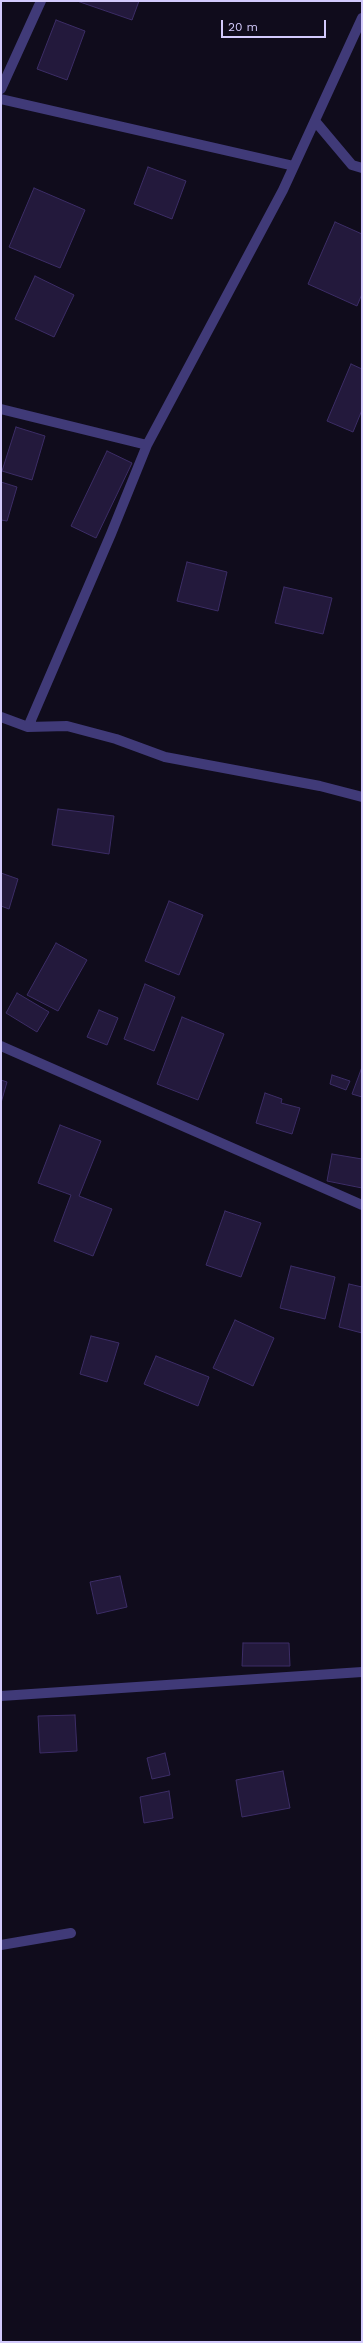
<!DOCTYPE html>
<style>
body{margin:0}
#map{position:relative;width:363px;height:2343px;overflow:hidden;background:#100c1c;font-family:"Work Sans",sans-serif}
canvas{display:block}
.frame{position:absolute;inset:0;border:2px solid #d3cafc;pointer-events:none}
.scale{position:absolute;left:221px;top:20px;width:105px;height:18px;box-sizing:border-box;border:2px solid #d3cafc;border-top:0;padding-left:5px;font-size:12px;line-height:14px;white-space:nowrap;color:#d3cafc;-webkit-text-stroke:3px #100c1c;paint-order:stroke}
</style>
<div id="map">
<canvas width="363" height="2343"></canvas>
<div class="frame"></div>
<div class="scale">20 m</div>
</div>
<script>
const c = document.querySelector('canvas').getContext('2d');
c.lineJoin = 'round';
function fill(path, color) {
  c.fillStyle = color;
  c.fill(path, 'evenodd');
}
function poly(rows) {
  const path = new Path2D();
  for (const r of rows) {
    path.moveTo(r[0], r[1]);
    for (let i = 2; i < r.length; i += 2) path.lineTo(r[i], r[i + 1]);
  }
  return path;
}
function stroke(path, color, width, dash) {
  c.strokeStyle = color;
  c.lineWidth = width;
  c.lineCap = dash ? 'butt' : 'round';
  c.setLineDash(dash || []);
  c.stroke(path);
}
const building = poly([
 [77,1,139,1,132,20,77,1],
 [56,20,85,31,67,80,37,69,56,20],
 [148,167,186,181,172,219,134,204,148,167],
 [34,188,85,210,60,268,9,247,34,188],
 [335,222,362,234,362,294,357,306,308,284,335,222],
 [35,276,74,295,54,337,15,319,35,276],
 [351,364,362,369,362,410,353,432,327,421,351,364],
 [16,427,45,436,32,480,2,471,16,427],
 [107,451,132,463,96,538,71,526,107,451],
 [1,482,17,487,7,521,1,520,1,482],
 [187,562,227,572,218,611,177,601,187,562],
 [284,587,332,598,323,634,275,623,284,587],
 [58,809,114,816,109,854,52,845,58,809],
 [1,873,18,879,9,909,1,906,1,873],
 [169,901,203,915,179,975,145,961,169,901],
 [56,943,87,960,58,1011,27,995,56,943],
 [145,984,175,997,154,1051,124,1039,145,984],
 [17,993,49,1012,37,1032,6,1013,17,993],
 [99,1010,118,1018,107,1045,87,1037,99,1010],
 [182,1017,224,1034,198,1100,157,1084,182,1017],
 [362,1067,362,1097,352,1094,362,1067],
 [332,1075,350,1081,346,1090,330,1084,332,1075],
 [1,1080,7,1082,1,1103,1,1080],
 [265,1093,282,1099,281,1103,300,1108,292,1134,256,1123,265,1093],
 [60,1125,101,1141,79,1196,112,1209,93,1256,54,1241,71,1195,38,1183,60,1125],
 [332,1154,362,1159,362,1188,327,1181,332,1154],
 [225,1211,261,1223,241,1277,206,1265,225,1211],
 [291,1266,335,1277,325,1319,280,1308,291,1266],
 [349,1284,362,1287,362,1333,339,1327,349,1284],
 [235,1320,274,1338,253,1386,213,1368,235,1320],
 [91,1336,119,1343,107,1382,80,1374,91,1336],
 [156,1356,209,1377,198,1406,144,1384,156,1356],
 [120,1576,127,1607,97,1614,90,1582,120,1576],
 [243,1643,289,1643,290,1666,242,1666,243,1643],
 [75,1715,77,1751,40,1753,38,1716,75,1715],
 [165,1753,170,1775,152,1779,147,1758,165,1753],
 [283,1771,290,1808,242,1817,236,1780,283,1771],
 [169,1791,173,1818,144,1823,140,1797,169,1791]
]);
fill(building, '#23193c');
stroke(building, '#3c2d66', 1);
stroke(poly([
 [1,89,41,1],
 [1,99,294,166],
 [315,121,352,165,362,168],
 [1,409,147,445],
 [1,717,28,727,67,726,116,739,165,757,320,786,362,797],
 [28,727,111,534,147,445,283,190,362,18],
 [1,1046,362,1205],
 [1,1696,362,1672],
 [1,1945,71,1933]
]), '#403a78', 10);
</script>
